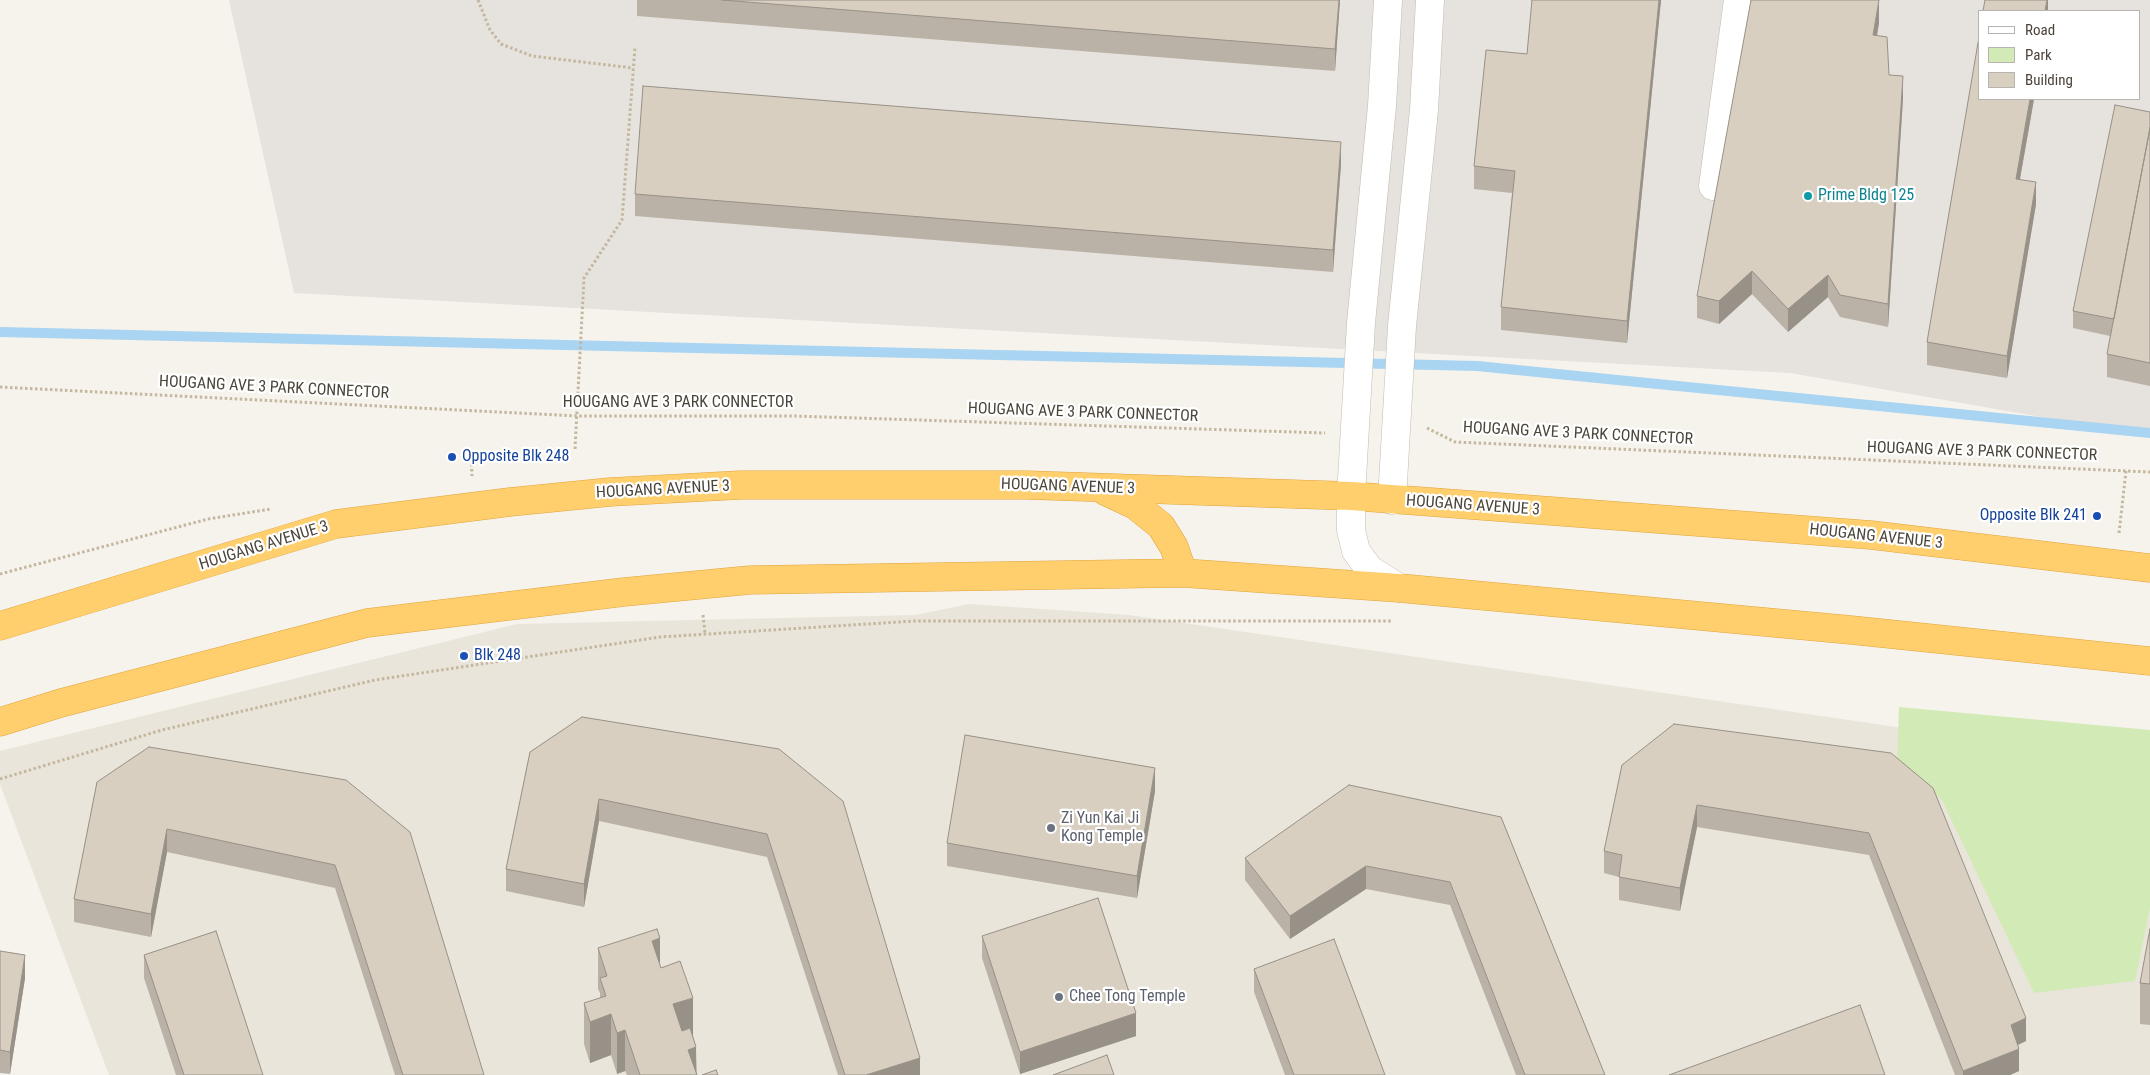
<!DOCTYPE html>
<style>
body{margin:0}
#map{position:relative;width:2150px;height:1075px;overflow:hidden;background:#f6f3ec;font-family:"Roboto Condensed",sans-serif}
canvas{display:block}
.legend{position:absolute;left:1978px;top:10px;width:162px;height:90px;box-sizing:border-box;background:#fff;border:1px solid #b7b4b0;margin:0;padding:6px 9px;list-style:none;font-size:15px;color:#4b4439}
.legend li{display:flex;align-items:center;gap:10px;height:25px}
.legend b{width:25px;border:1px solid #b7b4b0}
</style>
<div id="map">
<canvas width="2150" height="1075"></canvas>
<ul class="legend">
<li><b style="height:6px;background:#fff"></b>Road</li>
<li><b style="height:14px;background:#d2eab5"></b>Park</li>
<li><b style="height:14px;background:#d8cfc1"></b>Building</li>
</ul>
</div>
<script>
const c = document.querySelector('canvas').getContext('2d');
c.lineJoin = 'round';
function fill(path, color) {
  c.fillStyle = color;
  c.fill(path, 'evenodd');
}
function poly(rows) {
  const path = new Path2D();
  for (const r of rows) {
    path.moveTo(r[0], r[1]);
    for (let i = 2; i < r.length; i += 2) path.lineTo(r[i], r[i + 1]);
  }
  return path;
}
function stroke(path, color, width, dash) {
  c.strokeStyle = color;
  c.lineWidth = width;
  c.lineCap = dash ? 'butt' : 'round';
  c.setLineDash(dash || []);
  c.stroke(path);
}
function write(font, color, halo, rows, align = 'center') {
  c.font = font + ' "Roboto Condensed",sans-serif';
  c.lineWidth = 4.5;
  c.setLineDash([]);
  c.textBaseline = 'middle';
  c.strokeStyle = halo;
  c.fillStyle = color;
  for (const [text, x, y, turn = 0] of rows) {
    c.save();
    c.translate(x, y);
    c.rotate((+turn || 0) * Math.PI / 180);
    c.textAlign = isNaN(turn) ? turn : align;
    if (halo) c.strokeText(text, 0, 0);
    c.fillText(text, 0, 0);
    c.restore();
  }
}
fill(poly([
 [969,604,1129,615,2150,764,2150,1075,109,1075,0,784,0,751,517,624,915,615]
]), '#eae5da');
fill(poly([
 [229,0,2150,0,2150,436,1790,373,294,293],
 [1979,11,2139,11,2139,99,1979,99]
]), '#e6e2dd');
fill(poly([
 [1899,707,2150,730,2150,907,2135,981,2034,993,1942,800,1897,763]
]), '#d2eab5');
stroke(poly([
 [0,332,1477,366,2150,433]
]), '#a9d4f2', 10);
const minor = poly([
 [1388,0,1382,106,1361,323,1351,496,1351,530,1356,551,1370,570,1399,588],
 [1713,186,1738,0],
 [1392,500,1402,326,1424,110,1430,0]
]);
const highway = poly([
 [1105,491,1135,505,1161,526,1174,547,1183,573],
 [0,626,336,524,510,502,610,492,741,485,1026,485,1351,496,1871,535,2150,568],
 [0,722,61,703,367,623,624,592,750,580,1183,573,1399,588,1851,630,2150,661]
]);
stroke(minor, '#c2bbae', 29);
stroke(highway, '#e0a43c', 29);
stroke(poly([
 [478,0,490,30,501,44,532,56,633,68],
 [0,387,577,416,794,416,1325,433],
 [1427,428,1455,442,2150,472],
 [575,449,584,278,622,220,635,47],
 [471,454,472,476],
 [2119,533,2126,471],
 [0,574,208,519,271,509],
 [703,615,705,633],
 [0,779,162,730,375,680,660,637,915,621,1392,621]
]), '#c4b79f', 3, [2.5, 2.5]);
stroke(minor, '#fff', 28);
stroke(highway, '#ffcf6e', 28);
fill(poly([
 [637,0,1340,0,1335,71,637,16],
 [1532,0,1661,0,1627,343,1501,330,1501,307,1512,193,1474,189,1474,166,1527,54],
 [1879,23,1877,36,1889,75,1903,99,1888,327,1840,317,1828,297,1788,332,1752,294,1719,324,1697,318,1697,296],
 [1979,99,2034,99,2020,179,2036,204,2007,378,1927,365,1927,342],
 [2150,112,2150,386,2107,377,2107,354,2110,336,2073,328,2073,311],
 [1341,164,1333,272,635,216,635,194],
 [779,749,920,1075,838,1075,767,857,599,821,584,907,506,891,506,869,530,752],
 [1891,753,2026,1041,2018,1045,2019,1071,2010,1075,1955,1075,1869,855,1697,827,1680,911,1619,900,1619,877,1604,873,1604,851,1622,765],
 [346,780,484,1075,395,1075,335,888,167,852,151,937,74,922,74,899,97,782],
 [1155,791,1137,898,947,866,947,843],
 [1501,817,1605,1075,1516,1075,1450,905,1366,889,1290,939,1245,880,1245,858],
 [2150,929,2150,1025,2140,1024,2140,983],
 [982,936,1136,1036,1020,1074,982,958],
 [598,948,660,966,693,1036,696,1047,697,1075,627,1075,625,1071,617,1074,611,1055,590,1063,584,1044,584,1003,600,998,600,993,598,989],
 [0,951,25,978,10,1074,0,1073],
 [144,955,263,1075,176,1075,144,978],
 [1254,969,1385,1075,1285,1075,1254,992]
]), '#bab2a6');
fill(poly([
 [1339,0,1340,0,1335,71,1335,49],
 [1659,0,1661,0,1627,343,1627,321],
 [1879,0,1879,23,1873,58,1873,35],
 [2047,0,2048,0,2048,11,2045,11],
 [1903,76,1903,99,1888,327,1888,304],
 [2030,99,2034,99,2016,201,2016,179],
 [1341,142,1341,164,1333,272,1333,250],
 [2036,182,2036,204,2007,378,2007,356],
 [1752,271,1752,294,1719,324,1719,301],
 [1828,275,1828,297,1788,332,1788,309],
 [1155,768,1155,791,1137,898,1137,876],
 [599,799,599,821,584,907,584,884],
 [1697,805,1697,827,1680,911,1680,888],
 [167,829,167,852,151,937,151,914],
 [1366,866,1366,889,1290,939,1290,916],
 [660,938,660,979,652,941],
 [25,955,25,978,10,1074,10,1052],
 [693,998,693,1039,673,1045,673,1004],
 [1136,1013,1136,1036,1020,1074,1020,1052],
 [611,1014,611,1055,590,1063,590,1022],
 [2026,1018,2026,1041,2011,1048,2011,1025],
 [625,1030,625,1071,617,1074,617,1033],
 [696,1047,696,1075,688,1050],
 [2019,1049,2019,1071,2010,1075,1963,1075,1963,1071],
 [920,1058,920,1075,866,1075]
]), '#979187');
const building = poly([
 [722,0,1339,0,1335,49,722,0],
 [1532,0,1659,0,1627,321,1501,307,1515,171,1474,166,1486,50,1527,54,1532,0],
 [1751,0,1879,0,1873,35,1887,37,1889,75,1903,76,1888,304,1840,295,1828,275,1788,309,1752,271,1719,301,1697,296,1751,0],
 [1985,0,2047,0,2045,11,1983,11,1985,0],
 [1979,37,1979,99,2030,99,2016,179,2036,182,2007,356,1927,342,1979,37],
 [643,86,1341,142,1333,250,635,194,643,86],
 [2115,105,2150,112,2150,128,2114,319,2073,311,2115,105],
 [2150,128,2150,363,2107,354,2150,128],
 [582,717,779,749,843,801,920,1058,866,1075,845,1075,767,834,599,799,584,884,506,869,530,752,582,717],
 [1674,724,1891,753,1933,788,2026,1018,2011,1025,2019,1049,1963,1071,1869,833,1697,805,1680,888,1619,877,1622,855,1604,851,1622,765,1674,724],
 [965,735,1155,768,1137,876,947,843,965,735],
 [149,747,346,780,410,832,484,1075,403,1075,335,865,167,829,151,914,74,899,97,782,149,747],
 [1349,785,1501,817,1605,1075,1525,1075,1450,882,1366,866,1290,916,1245,858,1349,785],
 [1098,898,1136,1013,1020,1052,982,936,1098,898],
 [657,929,660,938,652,941,661,968,680,961,693,998,673,1004,682,1031,690,1028,696,1047,688,1050,697,1075,640,1075,625,1030,617,1033,611,1014,590,1022,584,1003,606,996,600,978,607,976,598,948,657,929],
 [2150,929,2150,984,2140,983,2150,929],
 [216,931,263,1075,184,1075,144,955,216,931],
 [1334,939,1385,1075,1294,1075,1254,969,1334,939],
 [0,951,25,955,10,1052,0,1050,0,951],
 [1860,1005,1885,1075,1669,1075,1860,1005],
 [1107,1055,1114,1075,1053,1075,1107,1055],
 [716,1070,718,1075,702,1075,716,1070]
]);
fill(building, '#d8cfc1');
stroke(building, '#979187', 1);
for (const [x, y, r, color] of [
 [1808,196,5,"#0f9aa8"],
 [452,457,5,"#1a4fb4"],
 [2097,516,5,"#1a4fb4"],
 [464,656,5,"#1a4fb4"],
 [1051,828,5,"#6b7280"],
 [1059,997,5,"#6b7280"]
]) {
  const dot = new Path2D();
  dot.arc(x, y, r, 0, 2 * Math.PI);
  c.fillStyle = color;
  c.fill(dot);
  stroke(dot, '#fff', 2);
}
write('16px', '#0d838f', '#fff', [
 ["Prime Bldg 125",1818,196]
], 'left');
write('16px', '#4b4439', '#fff', [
 ["HOUGANG AVE 3 PARK CONNECTOR",274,388,3],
 ["HOUGANG AVE 3 PARK CONNECTOR",678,403],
 ["HOUGANG AVE 3 PARK CONNECTOR",1083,413,2],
 ["HOUGANG AVE 3 PARK CONNECTOR",1578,434,3],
 ["HOUGANG AVE 3 PARK CONNECTOR",1982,452,2],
 ["HOUGANG AVENUE 3",1068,487,2],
 ["HOUGANG AVENUE 3",663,490,-3],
 ["HOUGANG AVENUE 3",1473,506,4],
 ["HOUGANG AVENUE 3",1876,537,6],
 ["HOUGANG AVENUE 3",264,546,-17]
]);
write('16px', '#164399', '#fff', [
 ["Opposite Blk 248",462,457],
 ["Opposite Blk 241",2087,516,"right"],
 ["Blk 248",474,656]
], 'left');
write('16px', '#5b616d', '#fff', [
 ["Zi Yun Kai Ji",1061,819],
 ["Kong Temple",1061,837],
 ["Chee Tong Temple",1069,997]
], 'left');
</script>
